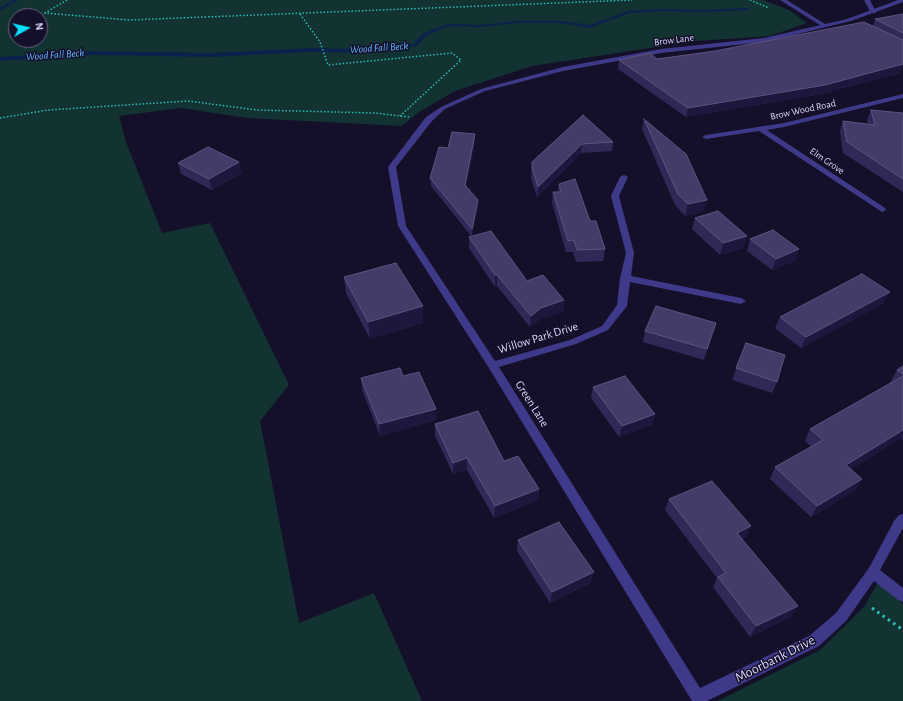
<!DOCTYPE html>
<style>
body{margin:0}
#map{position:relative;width:903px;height:701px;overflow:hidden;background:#141029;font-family:"Alegreya Sans",sans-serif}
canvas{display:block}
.north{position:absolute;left:8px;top:8px;width:40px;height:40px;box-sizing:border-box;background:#141029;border:1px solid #64607f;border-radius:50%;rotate:82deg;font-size:11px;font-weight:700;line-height:16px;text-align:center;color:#dcd7ff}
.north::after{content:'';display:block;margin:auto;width:14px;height:18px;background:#03e2ff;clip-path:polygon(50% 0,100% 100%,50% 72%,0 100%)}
</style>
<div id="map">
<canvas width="903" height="701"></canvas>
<div class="north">N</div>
</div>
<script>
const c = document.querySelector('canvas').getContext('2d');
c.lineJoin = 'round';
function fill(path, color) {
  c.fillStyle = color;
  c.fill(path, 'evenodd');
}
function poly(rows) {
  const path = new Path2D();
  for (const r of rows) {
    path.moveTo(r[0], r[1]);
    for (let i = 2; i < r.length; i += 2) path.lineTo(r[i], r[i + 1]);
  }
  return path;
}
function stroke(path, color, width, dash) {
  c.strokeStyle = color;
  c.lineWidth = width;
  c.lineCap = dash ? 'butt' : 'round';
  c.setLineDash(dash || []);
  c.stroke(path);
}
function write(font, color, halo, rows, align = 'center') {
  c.font = font + ' "Alegreya Sans",sans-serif';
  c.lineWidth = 3;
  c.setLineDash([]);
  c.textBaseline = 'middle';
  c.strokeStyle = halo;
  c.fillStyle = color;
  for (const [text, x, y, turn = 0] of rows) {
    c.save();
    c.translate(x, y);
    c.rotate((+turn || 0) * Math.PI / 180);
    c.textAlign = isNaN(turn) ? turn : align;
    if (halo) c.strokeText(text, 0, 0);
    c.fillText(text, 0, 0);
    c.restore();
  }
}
fill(poly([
 [0,0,763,0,789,10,807,23,770,36,696,41,532,66,455,91,419,112,402,126,247,118,181,108,119,116,126,142,162,233,210,223,289,385,260,421,299,623,374,593,422,701,0,701],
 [16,16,40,16,40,40,16,40],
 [878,582,903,604,903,701,718,701,820,650,864,607]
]), '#123332');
fill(poly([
 [13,0,18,0,0,11,0,8,13,0],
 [747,8,749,8,749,10,702,12,662,11,629,13,590,28,561,23,519,23,480,27,448,26,426,36,417,46,370,53,311,52,211,57,91,55,0,61,0,57,91,51,211,53,311,48,370,49,413,44,422,34,447,24,480,25,519,21,561,21,590,25,628,11,662,9,702,10,747,8]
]), '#0b224c');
stroke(poly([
 [67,0,45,13,129,20,632,0],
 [750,0,769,8],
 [300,14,320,42,328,65,452,53,461,60,400,116],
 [0,118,48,110,188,101,257,110,375,113,409,117]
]), '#2dbdb7', 1.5, [1.5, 2]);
stroke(poly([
 [872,608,903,630]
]), '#2dbdb7', 3, [2.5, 4]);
fill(poly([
 [780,0,787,0,828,26,823,27,780,0],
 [864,0,870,0,876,12,875,13,871,13,864,0]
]), '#3e3a89');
fill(poly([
 [898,0,903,0,903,2,851,21,764,42,661,53,563,71,485,91,445,109,432,121,396,167,406,226,495,361,570,340,602,326,617,305,620,278,626,253,611,196,620,177,624,175,628,177,619,196,634,253,631,276,741,298,746,301,741,304,630,282,627,306,608,330,576,344,499,367,700,688,809,636,836,613,869,568,894,521,899,515,903,514,903,528,880,570,903,588,903,602,898,600,874,581,846,621,819,646,707,701,692,701,489,368,398,226,388,167,426,117,441,107,481,89,563,67,661,49,764,38,847,19,898,0],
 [903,94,903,98,784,127,767,130,885,208,886,210,882,212,759,131,706,139,702,137,706,135,784,123,903,94]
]), '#3e3a89');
fill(poly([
 [903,14,903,65,900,73,822,94,686,117,618,69,619,60,657,59,715,51,873,26,875,19],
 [871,110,903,113,903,192,843,153,840,131,843,121,868,124,867,120],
 [583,115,613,142,612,151,581,153,537,197,531,178,532,162],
 [644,119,704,211,685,216,675,205,642,129],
 [475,142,466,186,478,208,472,236,527,281,564,300,563,312,540,319,530,327,497,286,495,287,469,248,469,237,471,236,431,186,430,178,448,148],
 [239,162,242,173,212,190,181,174,178,163],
 [559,184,590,221,605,249,603,261,576,262,573,252,566,252,552,203,553,192,558,192],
 [695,218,747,236,743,248,720,255,692,229],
 [750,239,799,249,795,261,772,270,747,251],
 [344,277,423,323,370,339,346,293],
 [884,303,801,348,775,328,780,317],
 [716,323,704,360,643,342,645,331],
 [746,343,777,382,772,393,732,380],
 [903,366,903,440,901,438,851,469,862,479,856,490,811,517,770,479,775,467,812,447,805,441,810,429,892,382,891,381,897,370],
 [403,376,436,409,436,420,380,436,362,390,361,378],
 [593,387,655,414,652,425,619,437,591,398],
 [435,424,504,461,539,489,538,500,494,518,467,470,453,474,435,436],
 [669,499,751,526,746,537,742,539,791,617,750,637,713,587,717,578,665,510],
 [518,540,591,583,550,603,517,551]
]), '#322857');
fill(poly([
 [903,61,902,65,903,64,903,65,900,73,822,94,686,117,688,108],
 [475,134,475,142,465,193,465,185],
 [582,144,581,153,537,197,538,187],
 [239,162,242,173,212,190,209,179],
 [478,200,478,208,472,237,472,229],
 [707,200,704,211,685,216,688,204],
 [747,236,743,248,720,255,723,243],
 [799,249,795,261,772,270,776,259],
 [495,275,497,275,497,286,495,287],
 [890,292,884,303,801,348,806,337],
 [564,300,563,312,540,319,530,327,531,316,541,308],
 [423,306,423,323,370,339,368,322],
 [436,409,436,420,380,436,379,424],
 [655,414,652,425,619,437,622,426],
 [903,430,903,435,901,438,840,476,846,465],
 [467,458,467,470,453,474,453,463],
 [862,479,856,490,811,517,817,506],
 [539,489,538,500,494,518,495,506],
 [751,526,746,537,732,544,737,533],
 [594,572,591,583,550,603,552,592],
 [798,606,791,617,750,637,756,626]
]), '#1e173d');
const building = poly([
 [903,14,903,33,875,19,903,14],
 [864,22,903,40,903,64,825,85,688,108,619,60,650,53,657,59,715,51,864,22],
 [871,110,903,113,903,179,847,142,843,121,875,125,871,110],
 [583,115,613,142,582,144,538,187,532,168,532,162,583,115],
 [644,119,686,154,707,200,688,204,678,194,644,119],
 [452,132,475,134,465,185,478,200,472,229,430,178,439,147,448,148,452,132],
 [208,147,239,162,209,179,178,163,208,147],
 [575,179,590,221,596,221,605,249,577,250,574,240,568,241,553,192,561,192,559,184,575,179],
 [718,211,747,236,723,243,695,218,718,211],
 [773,230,799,249,776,259,750,239,773,230],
 [491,231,527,281,543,275,564,300,541,308,531,316,497,275,495,275,469,237,491,231],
 [396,263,423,306,368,322,344,277,396,263],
 [862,274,890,292,806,337,780,317,862,274],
 [656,306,716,323,707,349,645,331,656,306],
 [746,343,785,355,777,382,736,368,746,343],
 [903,366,903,374,897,370,903,366],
 [400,368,403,376,419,372,436,409,379,424,361,378,400,368],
 [625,376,655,414,622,426,593,387,625,376],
 [903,376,903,430,846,465,862,479,817,506,775,467,823,440,810,429,903,376],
 [478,411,504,461,518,456,539,489,495,506,467,458,453,463,435,424,478,411],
 [712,481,751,526,737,533,798,606,756,626,718,577,726,573,669,499,712,481],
 [559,522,594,572,552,592,518,540,559,522]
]);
fill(building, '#443b69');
stroke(building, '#5c5380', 1);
write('10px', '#dcd7ff', '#141029', [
 ["Brow Lane",674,40,-7],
 ["Brow Wood Road",803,110,-12],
 ["Elm Grove",827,161,34]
]);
write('italic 11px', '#65b6ff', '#141029', [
 ["Wood Fall Beck",379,48,-4],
 ["Wood Fall Beck",55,55,-4]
]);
write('12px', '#dcd7ff', '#141029', [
 ["Willow Park Drive",538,338,-17],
 ["Green Lane",532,404,58]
]);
write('14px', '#dcd7ff', '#141029', [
 ["Moorbank Drive",775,659,-27]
]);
</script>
